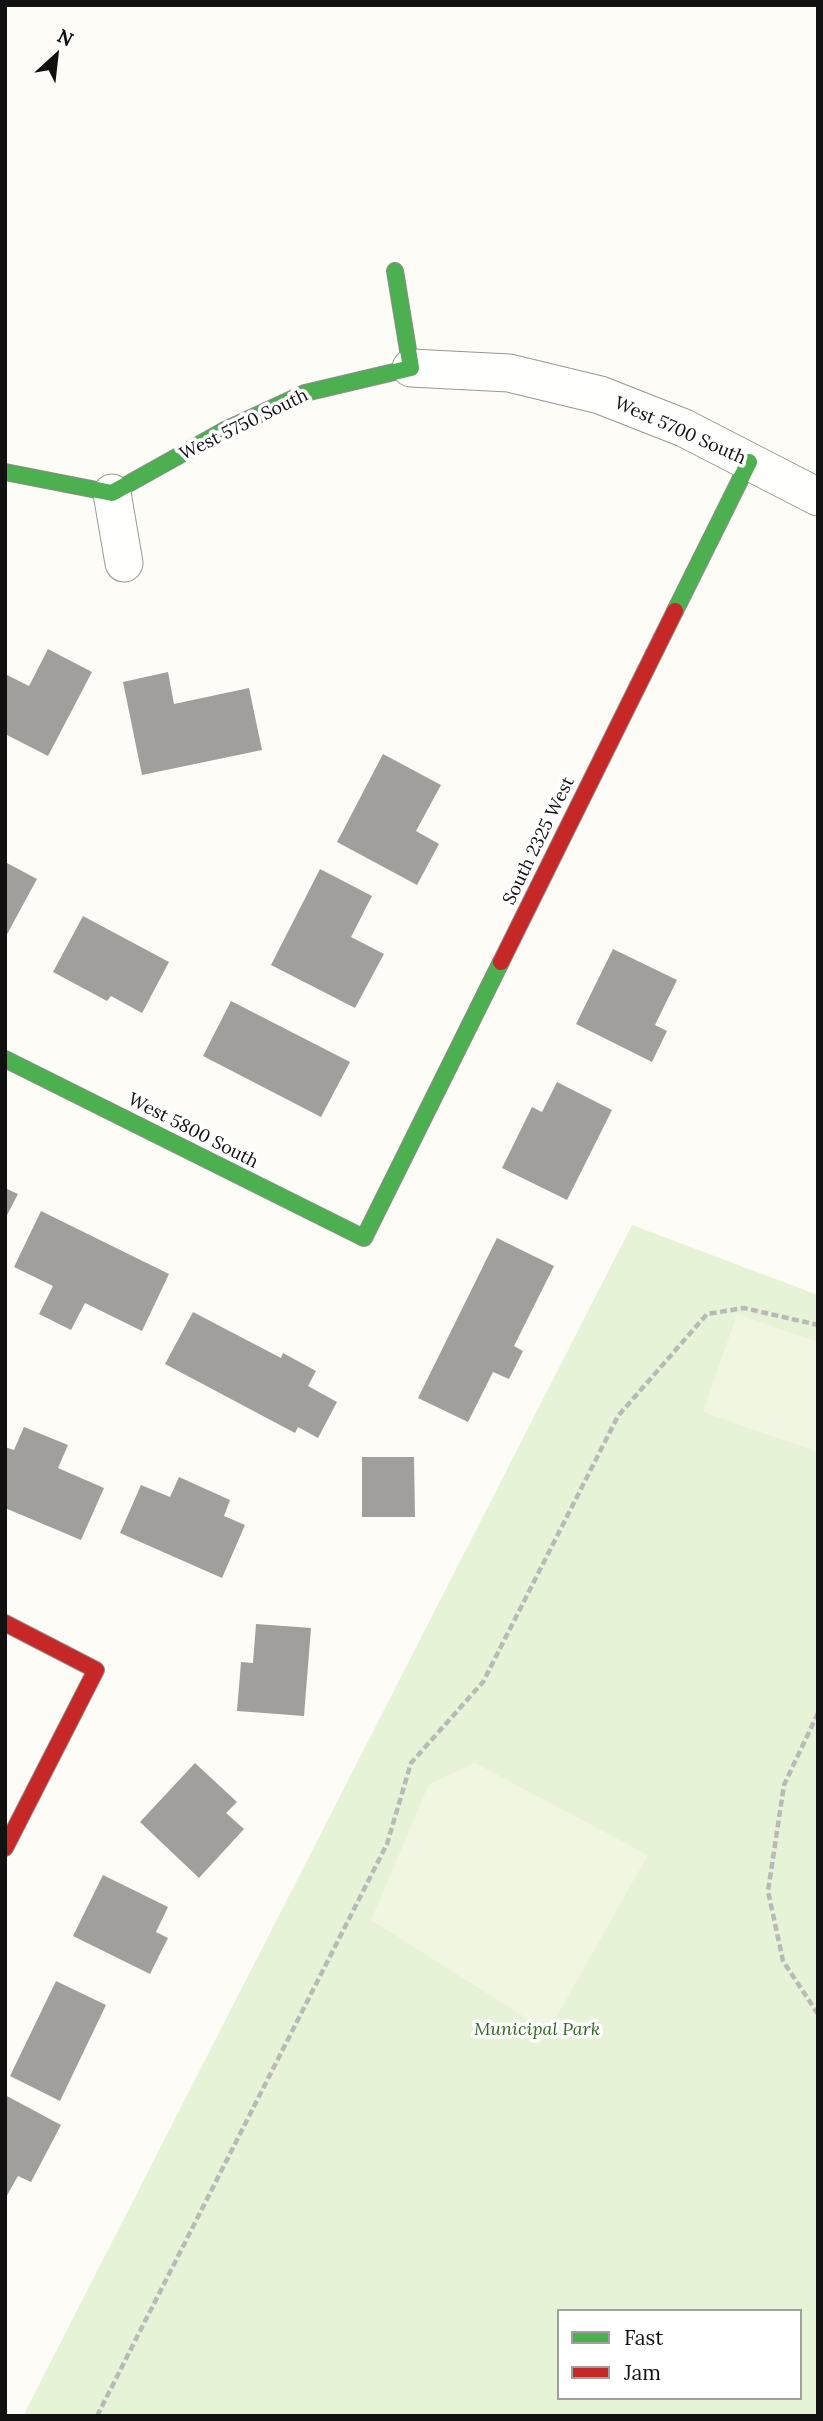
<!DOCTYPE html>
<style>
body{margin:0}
#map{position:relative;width:823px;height:2421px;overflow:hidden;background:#fdfcf7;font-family:Lora,serif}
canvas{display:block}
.frame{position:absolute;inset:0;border:7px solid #111;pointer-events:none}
.legend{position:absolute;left:557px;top:2309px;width:245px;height:91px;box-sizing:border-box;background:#fff;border:2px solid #a0a0a0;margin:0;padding:9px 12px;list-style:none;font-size:21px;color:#111}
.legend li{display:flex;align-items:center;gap:14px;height:35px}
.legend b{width:35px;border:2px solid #a0a0a0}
.north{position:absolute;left:21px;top:21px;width:70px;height:70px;-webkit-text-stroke:5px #fff;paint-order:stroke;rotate:27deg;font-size:19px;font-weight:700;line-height:28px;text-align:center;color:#111}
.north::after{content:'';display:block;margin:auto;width:24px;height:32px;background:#111;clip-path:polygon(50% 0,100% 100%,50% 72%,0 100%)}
</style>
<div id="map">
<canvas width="823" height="2421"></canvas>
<div class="frame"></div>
<ul class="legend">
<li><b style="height:9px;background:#4caf50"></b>Fast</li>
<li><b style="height:9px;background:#c62828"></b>Jam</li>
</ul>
<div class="north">N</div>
</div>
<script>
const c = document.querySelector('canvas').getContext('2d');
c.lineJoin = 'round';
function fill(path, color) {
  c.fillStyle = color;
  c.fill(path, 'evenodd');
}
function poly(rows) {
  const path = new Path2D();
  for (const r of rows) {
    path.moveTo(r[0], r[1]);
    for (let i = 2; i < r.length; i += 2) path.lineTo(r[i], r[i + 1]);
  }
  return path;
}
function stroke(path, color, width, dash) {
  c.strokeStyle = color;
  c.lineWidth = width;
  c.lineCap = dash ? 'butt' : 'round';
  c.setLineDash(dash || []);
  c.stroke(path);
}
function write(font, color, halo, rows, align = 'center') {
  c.font = font + ' Lora,serif';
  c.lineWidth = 7;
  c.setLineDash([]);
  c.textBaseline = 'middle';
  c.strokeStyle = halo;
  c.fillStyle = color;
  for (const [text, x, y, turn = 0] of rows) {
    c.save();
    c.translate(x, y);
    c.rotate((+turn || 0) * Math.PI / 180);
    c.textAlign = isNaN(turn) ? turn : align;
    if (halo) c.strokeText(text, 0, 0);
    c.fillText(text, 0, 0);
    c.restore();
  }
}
fill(poly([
 [632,1225,818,1295,818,2416,23,2416],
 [559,2311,800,2311,800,2398,559,2398]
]), '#e7f3d7');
fill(poly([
 [737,1314,818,1342,818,1452,703,1412],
 [475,1763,648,1855,548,2032,371,1920,429,1784]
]), '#f0f6e1');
fill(poly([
 [48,649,92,672,48,756,5,734,5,674,29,686],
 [168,672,174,704,249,688,262,750,142,775,123,682],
 [383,754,441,785,416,831,439,844,417,885,337,842],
 [5,862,37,879,5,938],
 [320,869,372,896,351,937,384,954,355,1008,271,965],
 [83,916,169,962,142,1013,111,996,107,1001,53,972],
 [613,949,677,980,655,1025,667,1031,652,1062,576,1024],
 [231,1001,350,1062,321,1117,203,1056],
 [557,1082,612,1110,567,1200,502,1168,532,1107,542,1112],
 [5,1188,18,1194,5,1219],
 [41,1211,169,1274,142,1331,85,1303,71,1330,39,1314,53,1286,14,1267],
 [497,1238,554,1266,514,1346,523,1351,509,1379,493,1372,468,1422,418,1398],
 [193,1312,281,1358,283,1353,316,1371,308,1386,337,1402,318,1438,298,1427,295,1433,165,1364],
 [24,1427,68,1445,58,1468,104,1488,81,1540,5,1508,5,1447,14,1450],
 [362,1457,414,1457,415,1517,362,1517],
 [179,1477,230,1500,224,1516,245,1525,222,1578,120,1533,141,1485,170,1497],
 [256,1624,311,1628,304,1716,237,1711,241,1662,253,1663],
 [195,1763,237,1802,226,1813,244,1829,199,1878,140,1822],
 [103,1875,168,1907,156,1932,168,1938,150,1974,73,1936],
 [56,1981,106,2005,60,2101,10,2076],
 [5,2095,61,2125,31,2182,18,2176,5,2199]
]), '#a19f9c');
const street = poly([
 [411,368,509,373,600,395,684,428,818,497],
 [112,493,124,563]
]);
const fast = poly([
 [5,472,112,493,223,431,305,393,411,368,395,271],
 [675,611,749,462],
 [5,1059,364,1238,501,962]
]);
const jam = poly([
 [501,962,675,611],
 [5,1623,96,1670,5,1848]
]);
stroke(street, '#979795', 39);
stroke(fast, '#8e8d8b', 18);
stroke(jam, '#8e8d8b', 18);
stroke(poly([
 [818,1713,784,1785,768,1891,783,1961,818,2014],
 [97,2416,387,1844,411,1763,483,1682,618,1416,707,1314,744,1308,818,1325]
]), '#b9b9b8', 4.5, [7, 3.5]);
stroke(street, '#fffffe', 37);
stroke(fast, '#4caf50', 16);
stroke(jam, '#c62828', 16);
write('18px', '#111', '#fff', [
 ["West 5750 South",244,425,-26],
 ["West 5700 South",680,431,24],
 ["South 2325 West",539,841,-64],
 ["West 5800 South",193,1131,27]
]);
write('italic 18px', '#2f6b1f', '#fff', [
 ["Municipal Park",537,2030]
]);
</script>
